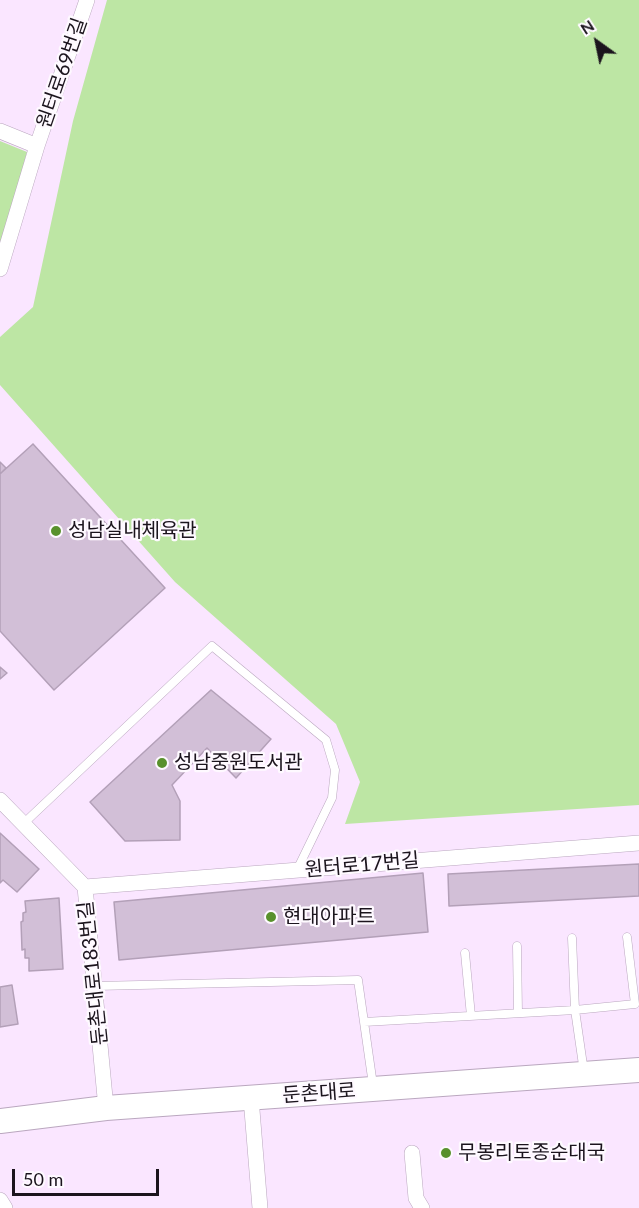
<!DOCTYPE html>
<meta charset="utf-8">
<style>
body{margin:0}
#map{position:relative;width:639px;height:1208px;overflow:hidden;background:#fae6ff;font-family:Lato,sans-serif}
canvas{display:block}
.north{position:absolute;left:567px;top:12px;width:60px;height:60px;-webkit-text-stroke:4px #fef9ff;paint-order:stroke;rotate:327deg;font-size:16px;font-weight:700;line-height:24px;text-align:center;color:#1b141d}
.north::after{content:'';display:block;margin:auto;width:21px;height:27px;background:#1b141d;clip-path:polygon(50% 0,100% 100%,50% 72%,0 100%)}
.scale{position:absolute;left:12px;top:1169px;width:147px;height:27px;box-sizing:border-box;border:3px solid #1b141d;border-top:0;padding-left:8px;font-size:18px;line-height:21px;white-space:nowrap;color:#1b141d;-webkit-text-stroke:4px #fef9ff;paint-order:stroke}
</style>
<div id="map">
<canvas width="639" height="1208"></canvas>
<div class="north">N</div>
<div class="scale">50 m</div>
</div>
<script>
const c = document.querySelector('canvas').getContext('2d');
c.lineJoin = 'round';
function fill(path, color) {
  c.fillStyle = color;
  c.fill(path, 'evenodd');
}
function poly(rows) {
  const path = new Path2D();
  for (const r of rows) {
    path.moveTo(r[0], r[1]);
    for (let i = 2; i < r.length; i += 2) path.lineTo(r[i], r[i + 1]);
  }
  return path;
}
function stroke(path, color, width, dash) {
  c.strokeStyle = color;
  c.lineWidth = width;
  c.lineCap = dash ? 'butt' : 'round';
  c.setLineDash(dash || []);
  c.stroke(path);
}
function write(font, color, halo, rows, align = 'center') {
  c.font = font + ' Lato,"Noto Sans KR",sans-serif';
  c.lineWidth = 4.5;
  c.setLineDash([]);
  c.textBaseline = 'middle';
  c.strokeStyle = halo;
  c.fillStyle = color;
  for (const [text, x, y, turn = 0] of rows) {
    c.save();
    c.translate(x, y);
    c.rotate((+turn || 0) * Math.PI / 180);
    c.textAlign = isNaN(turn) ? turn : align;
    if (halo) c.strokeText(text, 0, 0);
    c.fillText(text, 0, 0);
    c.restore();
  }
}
fill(poly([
 [107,0,639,0,639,805,345,824,360,782,336,724,175,582,0,385,0,337,33,307,73,121],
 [0,141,27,152,0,258]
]), '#bde6a4');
const building = poly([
 [33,444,165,588,54,690,0,631,0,474,33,444],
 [0,462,6,468,0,474,0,462],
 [0,667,7,673,0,679,0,667],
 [211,690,271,739,236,778,207,748,172,785,180,801,180,840,125,841,90,802,211,690],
 [0,833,39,869,17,892,3,880,0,883,0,833],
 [639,864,639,896,449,906,448,874,639,864],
 [423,873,428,932,119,960,114,902,423,873],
 [59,898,63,969,29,971,29,958,25,958,25,949,22,950,21,922,23,921,23,913,26,912,25,901,59,898],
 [12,985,18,1024,0,1027,0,987,12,985]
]);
fill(building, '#d2bfd7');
stroke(building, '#b3a0b8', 1.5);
const lane = poly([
 [23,824,212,646,326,740,335,770,332,798,297,870],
 [572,938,575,1010,635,1004,627,937],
 [517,946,518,1013],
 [465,953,471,1016],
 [96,986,358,980,373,1085],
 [364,1022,575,1010,584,1072]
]);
const street = poly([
 [0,131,37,146],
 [0,269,37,146,87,0],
 [0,800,85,887,106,1108],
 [85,887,639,843],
 [251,1098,260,1208],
 [412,1153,416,1198,422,1208],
 [0,1200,5,1208]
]);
const primary = poly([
 [0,1121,106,1108,639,1070]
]);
stroke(lane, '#baa7bf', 9);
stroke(street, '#baa7bf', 16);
stroke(primary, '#baa7bf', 26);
stroke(lane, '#fff', 8);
stroke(street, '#fff', 15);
stroke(primary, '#fff', 24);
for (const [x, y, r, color] of [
 [56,531,6,"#59912d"],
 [162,763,6,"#59912d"],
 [271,917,6,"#59912d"],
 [446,1153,6,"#59912d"]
]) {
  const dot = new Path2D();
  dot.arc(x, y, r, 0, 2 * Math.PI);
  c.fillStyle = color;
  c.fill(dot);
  stroke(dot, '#fef9ff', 2);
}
write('20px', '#1b141d', '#fef9ff', [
 ["원터로69번길",62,73,-71],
 ["원터로17번길",362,865,-5],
 ["둔촌대로183번길",93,973,-96],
 ["둔촌대로",319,1093,-4]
]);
write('20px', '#1b141d', '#fef9ff', [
 ["성남실내체육관",68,531],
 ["성남중원도서관",174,763],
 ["현대아파트",283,917],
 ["무봉리토종순대국",458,1153]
], 'left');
</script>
